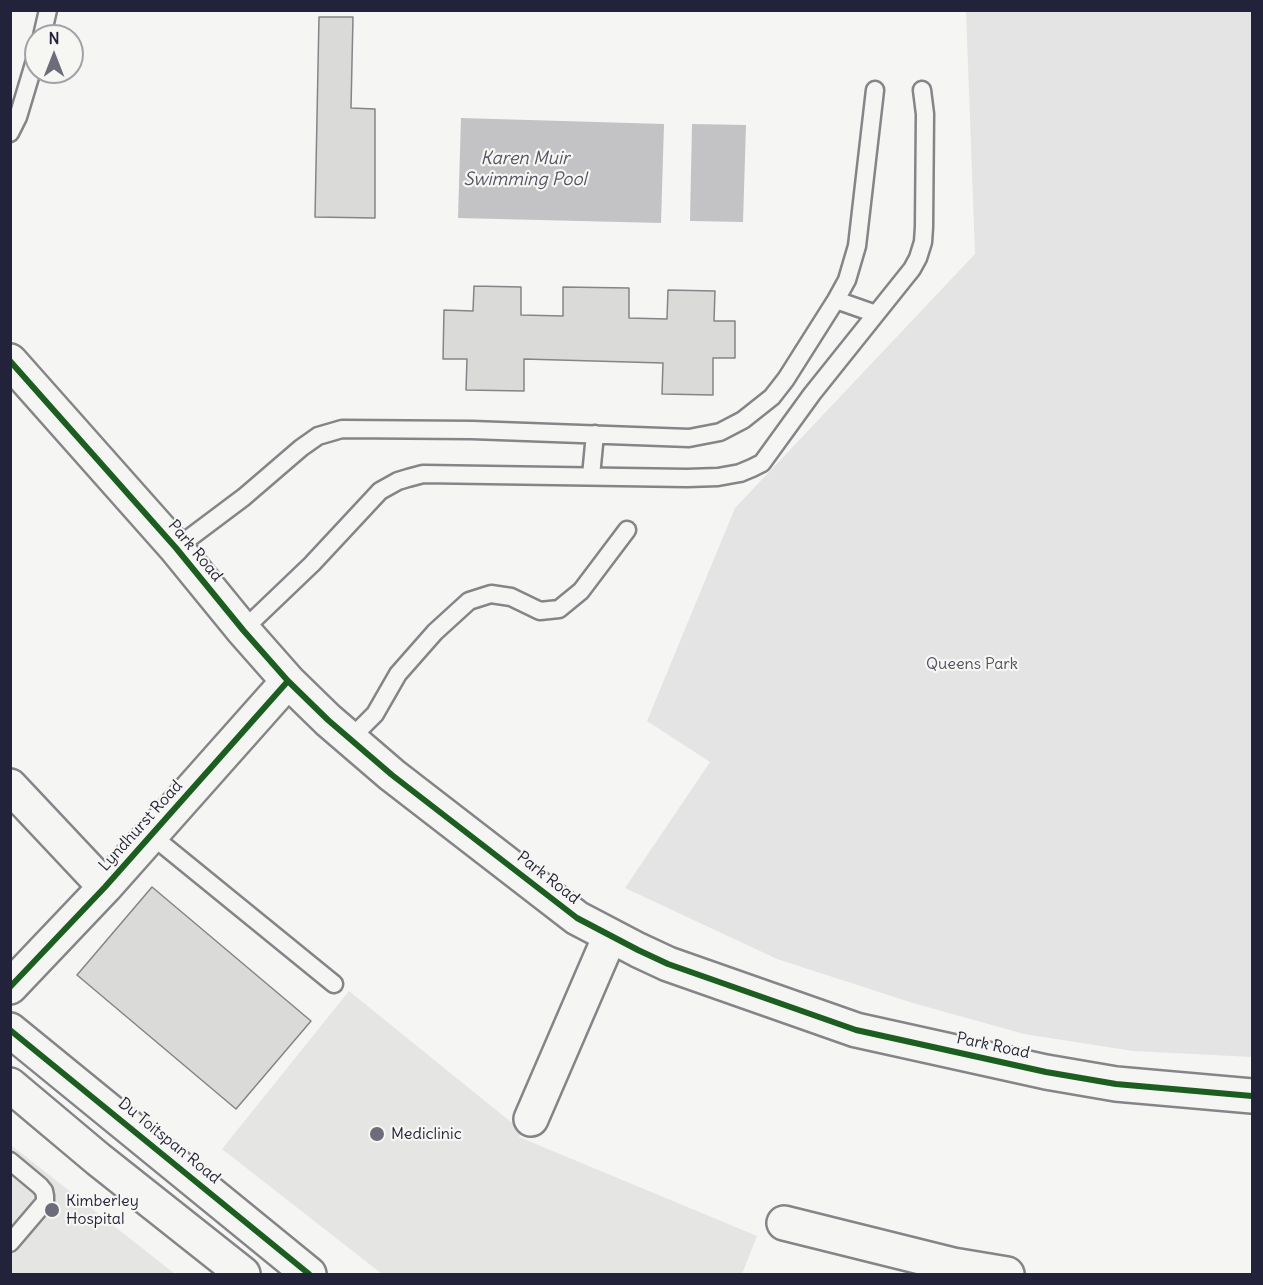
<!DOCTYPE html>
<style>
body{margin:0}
#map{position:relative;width:1263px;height:1285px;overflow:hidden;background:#f5f5f3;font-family:Delius,sans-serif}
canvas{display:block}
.frame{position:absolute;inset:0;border:12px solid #22223b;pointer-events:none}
.north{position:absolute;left:24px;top:24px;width:60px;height:60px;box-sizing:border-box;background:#f6f6f2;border:2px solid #a1a1a9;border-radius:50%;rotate:0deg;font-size:16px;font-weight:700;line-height:24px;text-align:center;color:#22223b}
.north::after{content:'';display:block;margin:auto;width:21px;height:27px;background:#6c6c7b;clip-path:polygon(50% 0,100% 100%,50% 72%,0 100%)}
</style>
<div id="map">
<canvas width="1263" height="1285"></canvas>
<div class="frame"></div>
<div class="north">N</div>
</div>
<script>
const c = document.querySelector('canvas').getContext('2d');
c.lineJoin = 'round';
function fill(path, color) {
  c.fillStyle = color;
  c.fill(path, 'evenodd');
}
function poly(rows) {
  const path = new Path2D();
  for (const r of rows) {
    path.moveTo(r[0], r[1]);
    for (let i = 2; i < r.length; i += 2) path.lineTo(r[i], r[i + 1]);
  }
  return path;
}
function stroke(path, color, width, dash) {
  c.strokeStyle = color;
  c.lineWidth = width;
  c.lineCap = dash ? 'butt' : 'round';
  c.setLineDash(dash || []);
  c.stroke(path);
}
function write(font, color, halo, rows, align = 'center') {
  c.font = font + ' Delius,sans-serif';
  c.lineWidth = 4.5;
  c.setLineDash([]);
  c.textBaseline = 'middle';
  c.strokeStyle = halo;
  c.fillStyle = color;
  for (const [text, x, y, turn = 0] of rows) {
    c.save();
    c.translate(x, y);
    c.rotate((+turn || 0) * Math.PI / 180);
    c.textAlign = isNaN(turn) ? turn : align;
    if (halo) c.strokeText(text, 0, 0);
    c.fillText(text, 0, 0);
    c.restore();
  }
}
fill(poly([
 [349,991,522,1131,519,1137,757,1236,742,1274,382,1274,222,1149],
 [11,1145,175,1274,11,1274]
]), '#e5e5e4');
fill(poly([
 [966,11,1252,11,1252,1057,1133,1051,1024,1034,913,1003,777,959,625,888,710,762,647,721,735,508,975,254]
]), '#e4e4e4');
fill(poly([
 [461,118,664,124,661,223,458,218],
 [692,124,746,125,743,222,690,221]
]), '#c3c3c6');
const building = poly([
 [319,17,353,17,351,108,375,109,375,218,315,217,319,17],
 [474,286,521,287,521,315,563,316,563,287,629,288,629,318,667,319,668,290,715,291,714,321,735,321,735,358,713,358,713,395,662,394,663,363,524,359,524,391,466,390,467,359,443,359,444,310,473,311,474,286],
 [152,887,311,1021,236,1109,77,975,152,887]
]);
fill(building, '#dadad9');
stroke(building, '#858589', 1.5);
const service = poly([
 [42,36,48,10],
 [10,133,18,117,36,57],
 [836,300,876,314],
 [591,476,595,434],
 [176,548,244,497,301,448,318,436,342,429,472,430,689,438,720,432,743,420,772,397,786,379,836,300,847,280,857,246,875,90],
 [243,630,312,564,380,491,398,481,408,478,423,474,687,478,718,477,740,473,752,468,762,463,812,394,912,269,918,258,923,242,924,227,925,114,922,90],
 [350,739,375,714,398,674,435,632,469,601,491,594,511,597,540,611,559,609,581,591,627,530],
 [151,835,334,984],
 [10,1161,40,1186,44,1191,45,1196,45,1202,10,1243]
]);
const minor = poly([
 [10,361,176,548,243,630,288,681,328,720,392,775,577,918,638,950,668,964,856,1030,1046,1072,1116,1084,1252,1096],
 [10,786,105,887],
 [10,987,105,887,288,681],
 [531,1119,610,936],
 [784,1223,953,1265,1007,1274]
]);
const tertiary = poly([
 [10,1030,309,1274],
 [10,1085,98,1159,243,1274]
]);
stroke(service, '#858589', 21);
stroke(minor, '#858589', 38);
stroke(tertiary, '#858589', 38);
stroke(service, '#f5f5f3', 16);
stroke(minor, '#f5f5f3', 33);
stroke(tertiary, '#f5f5f3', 33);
stroke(poly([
 [10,361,176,548,243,630,288,681,328,720,392,775,577,918,638,950,668,964,856,1030,1046,1072,1116,1084,1252,1096],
 [10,987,105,887,288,681],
 [10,1030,309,1274]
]), '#1b5e20', 6);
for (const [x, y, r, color] of [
 [377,1134,8,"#6c6c7b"],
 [52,1210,8,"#6c6c7b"]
]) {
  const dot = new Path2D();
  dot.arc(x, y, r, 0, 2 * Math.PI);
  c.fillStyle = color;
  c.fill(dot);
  stroke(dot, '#f6f6f2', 2);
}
write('16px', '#22223b', '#f6f6f2', [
 ["Park Road",195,551,50],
 ["Lyndhurst Road",141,826,-48],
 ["Park Road",548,878,38],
 ["Park Road",993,1046,12],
 ["Du Toitspan Road",169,1141,39]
]);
write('16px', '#4f4f62', '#f6f6f2', [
 ["Queens Park",972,664]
]);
write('16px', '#22223b', '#f6f6f2', [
 ["Mediclinic",391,1134],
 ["Kimberley",66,1201],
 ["Hospital",66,1219]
], 'left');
write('italic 18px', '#535365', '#f6f6f2', [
 ["Karen Muir",525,159],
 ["Swimming Pool",525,180]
]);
</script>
